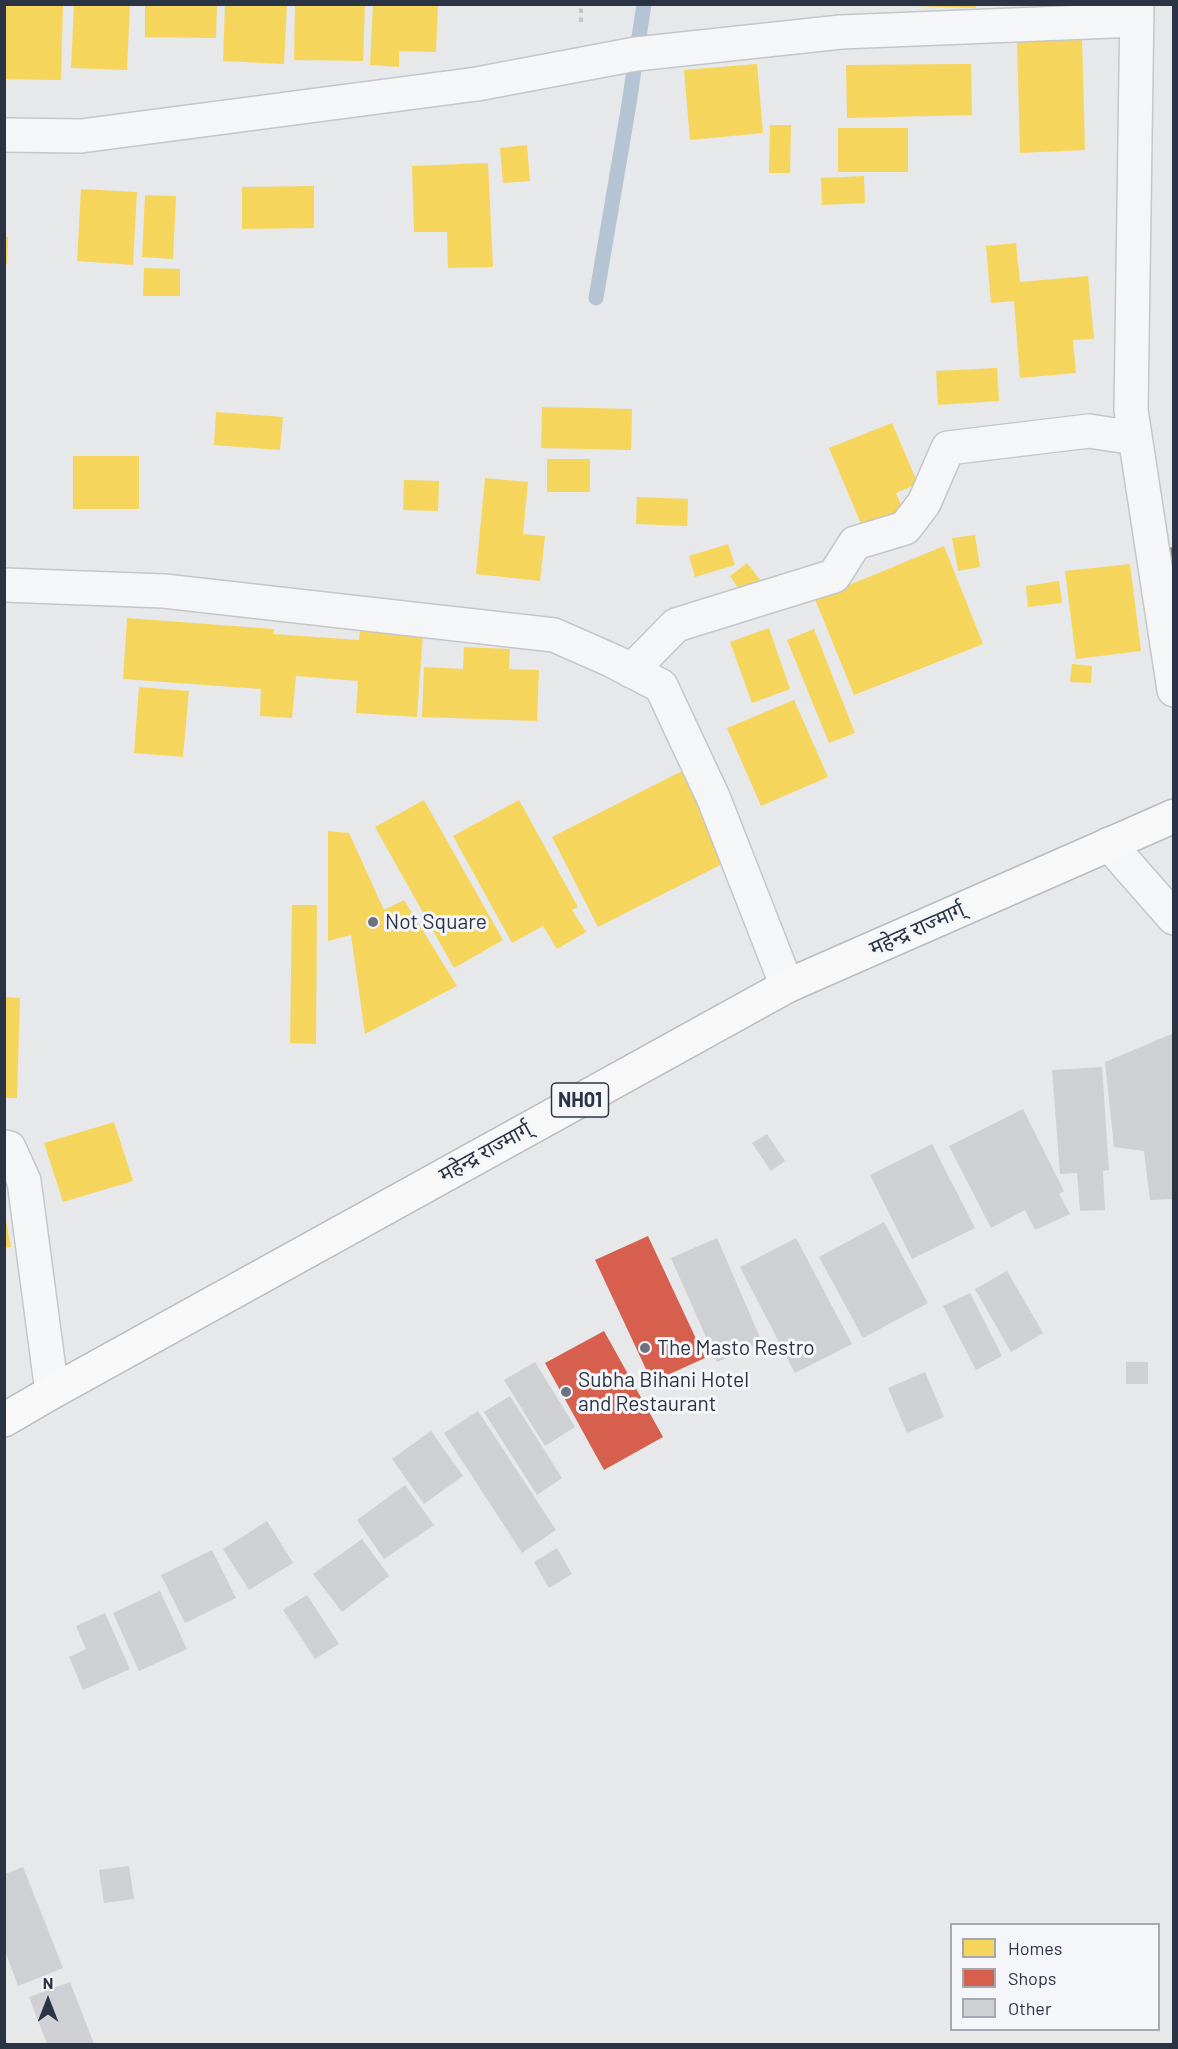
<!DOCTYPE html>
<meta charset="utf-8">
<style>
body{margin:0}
#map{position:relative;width:1178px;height:2049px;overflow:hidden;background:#e6e8ea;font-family:Barlow,sans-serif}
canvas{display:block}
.frame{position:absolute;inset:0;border:6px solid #2b3445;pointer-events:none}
.legend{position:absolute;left:950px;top:1923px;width:210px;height:108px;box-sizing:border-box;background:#f4f6f9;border:2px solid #a4a8b1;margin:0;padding:8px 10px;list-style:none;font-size:18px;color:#2b3445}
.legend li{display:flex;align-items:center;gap:12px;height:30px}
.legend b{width:30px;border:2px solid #a4a8b1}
.north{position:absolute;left:18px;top:1971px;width:60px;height:60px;-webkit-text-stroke:4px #f4f6f9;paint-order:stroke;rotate:0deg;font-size:16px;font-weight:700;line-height:24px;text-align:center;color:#2b3445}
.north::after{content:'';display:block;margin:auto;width:21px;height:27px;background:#2b3445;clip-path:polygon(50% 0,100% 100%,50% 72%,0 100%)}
</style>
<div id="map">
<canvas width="1178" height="2049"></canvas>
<div class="frame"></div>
<ul class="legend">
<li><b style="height:16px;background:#f6d55c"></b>Homes</li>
<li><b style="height:16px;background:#d6604d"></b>Shops</li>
<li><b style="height:16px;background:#ced0d3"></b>Other</li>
</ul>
<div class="north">N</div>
</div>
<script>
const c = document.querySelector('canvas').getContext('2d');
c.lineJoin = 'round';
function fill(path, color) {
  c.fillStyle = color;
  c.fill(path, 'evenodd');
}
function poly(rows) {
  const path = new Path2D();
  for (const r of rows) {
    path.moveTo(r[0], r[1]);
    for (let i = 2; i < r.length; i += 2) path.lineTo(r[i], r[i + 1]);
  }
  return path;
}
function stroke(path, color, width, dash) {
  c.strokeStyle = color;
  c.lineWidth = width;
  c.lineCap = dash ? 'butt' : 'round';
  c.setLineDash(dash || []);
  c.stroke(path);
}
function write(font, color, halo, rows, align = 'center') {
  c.font = font + ' Barlow,"Noto Sans Devanagari",sans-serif';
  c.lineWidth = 6;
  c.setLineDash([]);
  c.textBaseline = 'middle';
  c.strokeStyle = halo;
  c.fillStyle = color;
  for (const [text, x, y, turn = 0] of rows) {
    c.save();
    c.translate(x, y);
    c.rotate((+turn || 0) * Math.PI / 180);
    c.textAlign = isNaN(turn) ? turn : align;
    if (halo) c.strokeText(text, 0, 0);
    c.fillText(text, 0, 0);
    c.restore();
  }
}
fill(poly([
 [4,4,63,4,61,80,4,79],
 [74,4,130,4,127,70,71,68],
 [145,4,217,4,216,38,145,37],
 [225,4,287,4,284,64,223,61],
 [295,4,365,4,363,61,294,60],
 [373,4,438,4,436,52,399,51,399,67,370,65],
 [913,4,976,4,976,8,913,6],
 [1082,38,1085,150,1020,153,1017,40],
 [757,64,763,133,690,140,684,70],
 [971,64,972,115,847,118,846,65],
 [770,125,791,125,790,173,769,173],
 [838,128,908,128,908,172,838,172],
 [527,145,530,181,503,183,500,148],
 [488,163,493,267,448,268,447,232,414,232,412,166],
 [864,176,865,203,822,205,821,178],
 [314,186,314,228,242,229,242,187],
 [81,189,137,192,133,265,77,261],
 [145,195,176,196,173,259,142,257],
 [4,236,8,237,7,264,4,264],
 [1016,243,1020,282,1088,276,1094,339,1073,340,1076,373,1020,378,1014,301,991,303,986,246],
 [144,268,180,269,180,296,143,296],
 [997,368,999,401,938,405,936,371],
 [542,407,632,409,631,450,541,448],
 [216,412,283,417,280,450,214,445],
 [892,423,918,484,896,493,906,516,865,533,829,448],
 [73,456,139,456,139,509,73,509],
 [547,459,590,459,590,492,547,492],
 [485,478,528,482,523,534,545,536,540,581,476,574],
 [404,480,439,481,438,511,403,510],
 [637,497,688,499,687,526,636,524],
 [975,535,980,567,958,571,952,538],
 [728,544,735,565,695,577,689,556],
 [944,546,983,644,854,695,815,599],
 [747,563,761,581,743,595,730,576],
 [1130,564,1141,651,1076,659,1065,571],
 [1059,581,1062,603,1028,607,1026,586],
 [127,618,274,629,273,634,359,640,360,628,423,633,417,717,356,713,358,681,296,676,292,718,260,716,261,689,123,679],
 [769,628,790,689,752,703,730,642],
 [814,629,855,733,829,743,787,640],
 [464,647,510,649,509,669,539,670,537,721,422,717,424,667,463,669],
 [1072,664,1092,666,1091,683,1070,682],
 [139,687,189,691,183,757,134,753],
 [794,700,828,777,761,806,727,728],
 [682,771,728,861,598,927,552,837],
 [424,800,503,940,454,968,375,827],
 [519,800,578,907,572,910,586,932,557,949,543,926,512,943,453,836],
 [328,831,349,833,384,910,404,900,457,986,365,1034,351,935,328,941],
 [292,905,317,905,316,1044,290,1043],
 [4,997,20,998,17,1098,4,1098],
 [114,1122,133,1181,63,1202,44,1143],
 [4,1211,11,1247,4,1248]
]), '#f6d55c');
fill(poly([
 [1174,547,1174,573,1172,574,1167,548],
 [648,1236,705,1358,652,1382,595,1260],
 [604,1331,663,1437,604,1470,545,1363]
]), '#d6604d');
stroke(poly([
 [596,298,628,110,644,4]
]), '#b4c4d5', 15);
fill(poly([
 [1174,1033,1174,1199,1150,1200,1144,1151,1114,1147,1105,1062],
 [1102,1067,1109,1170,1103,1171,1105,1210,1080,1211,1077,1173,1060,1174,1052,1070],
 [1023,1109,1064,1191,1059,1194,1070,1214,1035,1230,1025,1210,991,1228,949,1146],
 [767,1134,785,1161,771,1171,752,1143],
 [932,1144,975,1228,912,1259,870,1175],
 [884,1222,928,1303,863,1338,819,1257],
 [717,1238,762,1342,717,1362,671,1258],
 [796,1238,852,1344,795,1373,740,1267],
 [1007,1271,1043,1333,1011,1352,975,1289],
 [970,1293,1002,1356,976,1370,943,1306],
 [535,1362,575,1427,545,1446,504,1380],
 [1126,1362,1148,1362,1148,1384,1126,1384],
 [925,1372,944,1417,907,1433,888,1388],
 [510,1396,562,1478,537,1495,484,1412],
 [478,1411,556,1530,522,1553,444,1433],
 [431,1431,463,1476,424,1504,392,1459],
 [405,1485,434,1525,384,1559,357,1520],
 [267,1521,293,1563,249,1590,223,1549],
 [362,1539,389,1576,342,1612,313,1574],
 [557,1548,572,1574,549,1588,534,1562],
 [212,1550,236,1598,185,1623,161,1575],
 [160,1591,187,1649,139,1671,113,1613],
 [307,1595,339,1644,315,1659,283,1610],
 [105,1613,130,1669,83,1690,69,1657,86,1649,76,1626],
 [129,1866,134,1899,104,1903,99,1870],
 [23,1867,63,1968,18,1986,5,1951,5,1874],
 [70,1982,94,2044,47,2044,29,1997]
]), '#ced0d3');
const minor = poly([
 [1137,4,1131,410,1174,690],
 [4,135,81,136,477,84,636,54,841,32,1137,20],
 [4,585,164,591,554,635,613,661,661,686,713,797,787,986],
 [631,671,676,625,834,576,855,543,905,528,924,503,948,448,1089,431,1135,438],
 [1109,844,1174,918],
 [4,1147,9,1148,24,1181,52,1392]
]);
const highway = poly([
 [4,1420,52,1392,787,986,1174,816]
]);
stroke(minor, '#c4c6c8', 36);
stroke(highway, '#b8bbbf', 36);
stroke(poly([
 [581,22,581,4]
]), '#c5c6ca', 4, [4.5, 4.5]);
stroke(minor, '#f5f6f7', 33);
stroke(highway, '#f8f8f8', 33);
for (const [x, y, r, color] of [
 [373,922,6,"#6c737f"],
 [645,1348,6,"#6c737f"],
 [566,1392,6,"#6c737f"]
]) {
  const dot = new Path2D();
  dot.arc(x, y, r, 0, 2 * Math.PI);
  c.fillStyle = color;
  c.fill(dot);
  stroke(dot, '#f4f6f9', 2);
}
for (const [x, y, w] of [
 [580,1100,57]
]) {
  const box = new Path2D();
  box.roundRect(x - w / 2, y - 17, w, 34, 4.5);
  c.fillStyle = '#f4f6f9';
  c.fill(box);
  stroke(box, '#2b3445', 1.5);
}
write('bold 20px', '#2b3445', null, [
 ["NH01",580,1100]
]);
write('21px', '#2b3445', '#f4f6f9', [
 ["Not Square",385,922],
 ["The Masto Restro",657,1348],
 ["Subha Bihani Hotel",578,1380],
 ["and Restaurant",578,1404]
], 'left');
write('21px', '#2b3445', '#f4f6f9', [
 ["महेन्द्र राज्मार्ग्",917,929,-24],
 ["महेन्द्र राज्मार्ग्",485,1152,-29]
]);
</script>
